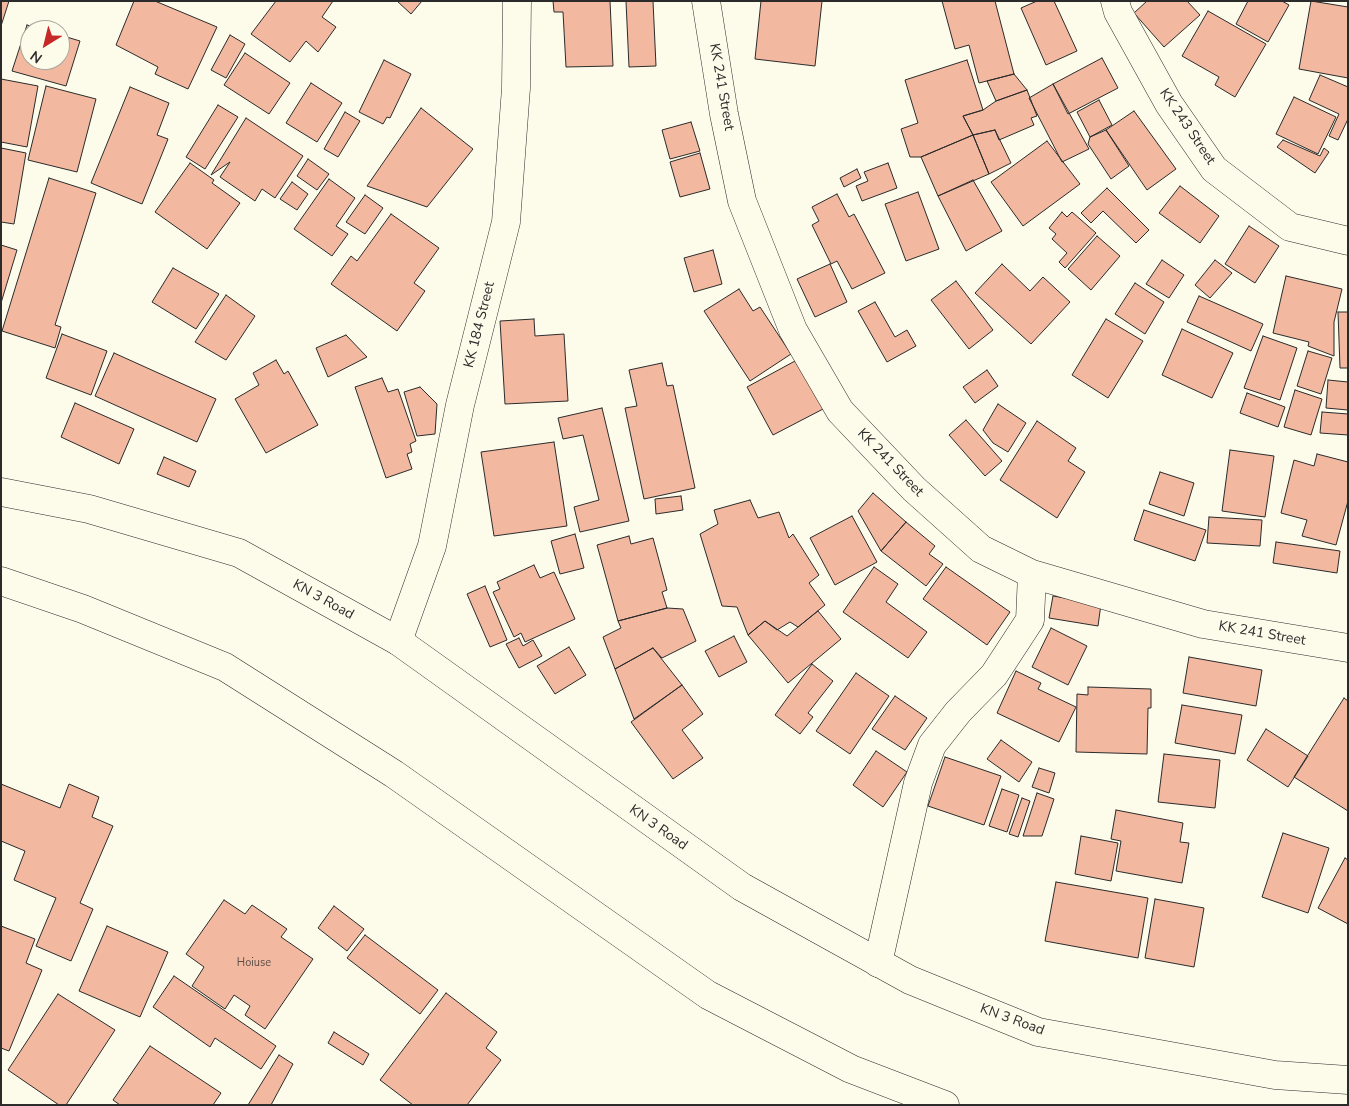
<!DOCTYPE html>
<style>
body{margin:0}
#map{position:relative;width:1349px;height:1106px;overflow:hidden;background:#fdfbea;font-family:"Nunito Sans",sans-serif}
canvas{display:block}
.frame{position:absolute;inset:0;border:2px solid #2b2b2b;pointer-events:none}
.north{position:absolute;left:20px;top:20px;width:50px;height:50px;box-sizing:border-box;background:#fdfbea;border:1px solid #a9a89e;border-radius:50%;rotate:216deg;font-size:14px;font-weight:700;line-height:20px;text-align:center;color:#2b2b2b}
.north::after{content:'';display:block;margin:auto;width:18px;height:22px;background:#c62828;clip-path:polygon(50% 0,100% 100%,50% 72%,0 100%)}
</style>
<div id="map">
<canvas width="1349" height="1106"></canvas>
<div class="frame"></div>
<div class="north">N</div>
</div>
<script>
const c = document.querySelector('canvas').getContext('2d');
c.lineJoin = 'round';
function fill(path, color) {
  c.fillStyle = color;
  c.fill(path, 'evenodd');
}
function poly(rows) {
  const path = new Path2D();
  for (const r of rows) {
    path.moveTo(r[0], r[1]);
    for (let i = 2; i < r.length; i += 2) path.lineTo(r[i], r[i + 1]);
  }
  return path;
}
function stroke(path, color, width, dash) {
  c.strokeStyle = color;
  c.lineWidth = width;
  c.lineCap = dash ? 'butt' : 'round';
  c.setLineDash(dash || []);
  c.stroke(path);
}
function write(font, color, halo, rows, align = 'center') {
  c.font = font + ' "Nunito Sans",sans-serif';
  c.lineWidth = 4;
  c.setLineDash([]);
  c.textBaseline = 'middle';
  c.strokeStyle = halo;
  c.fillStyle = color;
  for (const [text, x, y, turn = 0] of rows) {
    c.save();
    c.translate(x, y);
    c.rotate((+turn || 0) * Math.PI / 180);
    c.textAlign = isNaN(turn) ? turn : align;
    if (halo) c.strokeText(text, 0, 0);
    c.fillText(text, 0, 0);
    c.restore();
  }
}
const building = poly([
 [1,1,9,1,1,26,1,1],
 [134,1,155,1,217,27,188,89,155,74,158,67,116,45,134,1],
 [276,1,333,1,322,17,336,27,318,52,306,41,290,62,251,34,276,1],
 [397,1,422,1,411,14,397,1],
 [553,1,610,1,613,66,566,67,563,12,554,12,553,1],
 [626,1,653,1,656,66,629,67,626,1],
 [761,1,822,1,815,66,755,59,761,1],
 [942,1,995,1,1014,74,979,83,969,45,955,49,942,1],
 [1037,1,1054,1,1077,51,1046,65,1021,8,1037,1],
 [1147,1,1187,1,1200,15,1164,47,1134,13,1147,1],
 [1248,1,1282,1,1289,5,1268,42,1236,24,1248,1],
 [1311,1,1348,7,1348,78,1299,69,1311,1],
 [1208,11,1266,44,1235,97,1215,85,1219,77,1182,56,1208,11],
 [27,25,44,30,30,30,30,60,60,60,60,35,80,41,66,86,12,71,27,25],
 [230,35,245,44,226,78,211,70,230,35],
 [245,53,290,83,269,114,224,85,245,53],
 [1102,58,1118,88,1068,114,1053,84,1102,58],
 [384,60,411,74,390,118,387,117,383,124,359,112,384,60],
 [967,60,983,110,963,116,973,135,921,157,910,157,901,129,918,123,905,80,967,60],
 [1014,74,1027,90,996,101,987,81,1014,74],
 [1320,75,1348,87,1348,119,1338,140,1329,136,1339,114,1309,100,1320,75],
 [1,79,38,86,27,147,1,142,1,79],
 [311,83,342,103,317,142,286,123,311,83],
 [1053,84,1089,149,1062,162,1029,98,1053,84],
 [46,86,96,99,77,172,28,160,46,86],
 [130,87,169,103,157,135,168,139,142,204,91,183,130,87],
 [1027,90,1037,116,1031,118,1034,125,999,140,995,130,973,135,963,116,983,110,996,101,1027,90],
 [1294,97,1336,117,1318,154,1276,134,1294,97],
 [1099,100,1112,125,1090,137,1077,112,1099,100],
 [218,105,238,117,205,169,186,157,218,105],
 [421,108,473,149,427,207,367,186,421,108],
 [1134,111,1176,169,1147,190,1106,130,1134,111],
 [345,112,360,121,338,157,324,149,345,112],
 [246,118,303,156,275,198,262,189,255,201,220,177,230,162,211,175,246,118],
 [691,122,700,151,670,159,662,130,691,122],
 [995,130,1011,163,989,174,973,135,995,130],
 [1106,130,1129,166,1111,179,1088,144,1090,137,1106,130],
 [973,135,989,174,938,196,921,157,973,135],
 [1283,140,1320,156,1324,148,1329,152,1315,173,1277,147,1283,140],
 [1047,141,1080,184,1023,226,991,182,1047,141],
 [1,148,26,153,14,224,1,222,1,148],
 [700,153,710,189,680,197,670,162,700,153],
 [308,159,329,174,317,190,297,176,308,159],
 [190,163,214,180,212,183,240,203,207,249,155,212,190,163],
 [888,163,897,188,862,201,856,186,868,181,864,172,888,163],
 [857,169,861,178,844,187,840,178,857,169],
 [49,178,96,193,55,325,61,327,55,348,2,331,49,178],
 [329,179,355,198,336,226,348,234,332,256,294,229,329,179],
 [973,180,1002,231,966,251,938,196,973,180],
 [292,182,308,194,297,210,280,199,292,182],
 [1180,186,1219,216,1200,243,1159,213,1180,186],
 [1107,188,1149,230,1136,243,1103,211,1091,223,1081,213,1107,188],
 [918,192,939,249,906,261,885,204,918,192],
 [837,194,849,217,854,214,885,273,852,289,837,261,831,264,812,225,819,221,812,207,837,194],
 [365,195,383,208,365,234,346,222,365,195],
 [1062,212,1067,217,1072,212,1096,233,1065,268,1059,262,1067,253,1052,239,1056,234,1049,228,1062,212],
 [391,214,439,248,414,283,425,291,397,331,331,284,351,256,357,261,391,214],
 [1249,226,1279,246,1255,283,1225,264,1249,226],
 [1097,236,1120,256,1091,290,1068,269,1097,236],
 [1,245,17,250,1,303,1,245],
 [713,250,722,284,694,292,684,258,713,250],
 [1162,260,1184,275,1169,298,1146,284,1162,260],
 [1215,260,1232,273,1210,298,1195,285,1215,260],
 [830,264,847,302,815,317,797,279,830,264],
 [1002,264,1030,291,1043,277,1070,302,1031,344,975,293,1002,264],
 [173,268,219,294,196,329,152,302,173,268],
 [1286,276,1342,289,1334,322,1334,356,1308,346,1309,342,1273,333,1286,276],
 [956,281,993,330,969,349,931,300,956,281],
 [1135,283,1164,302,1145,334,1115,314,1135,283],
 [739,289,753,311,760,307,791,354,750,381,704,311,739,289],
 [226,295,255,316,226,360,195,342,226,295],
 [1199,296,1263,324,1251,351,1187,322,1199,296],
 [875,302,895,337,907,330,916,346,887,362,858,311,875,302],
 [1338,312,1348,312,1348,368,1340,368,1338,312],
 [534,319,535,336,564,334,568,401,505,404,500,321,534,319],
 [1106,319,1143,341,1108,398,1072,375,1106,319],
 [1182,329,1233,353,1212,398,1162,375,1182,329],
 [62,334,107,351,91,395,46,378,62,334],
 [346,335,367,357,328,377,316,348,346,335],
 [1263,336,1297,348,1280,400,1244,388,1263,336],
 [1308,351,1332,358,1321,394,1297,386,1308,351],
 [114,353,216,399,197,442,95,396,114,353],
 [276,360,284,374,288,371,318,425,266,453,235,399,259,385,253,373,276,360],
 [795,361,825,408,773,435,747,387,795,361],
 [662,363,667,386,673,385,695,488,644,499,625,408,637,406,629,370,662,363],
 [987,370,998,386,975,403,963,387,987,370],
 [382,378,388,392,398,389,416,441,410,444,412,452,407,454,412,469,386,478,355,387,382,378],
 [1328,380,1348,382,1348,410,1326,408,1328,380],
 [420,387,437,404,435,434,417,436,404,392,420,387],
 [1295,390,1322,399,1311,435,1284,427,1295,390],
 [1247,393,1285,407,1278,427,1240,413,1247,393],
 [75,403,134,429,119,464,61,437,75,403],
 [998,404,1026,423,1008,452,993,443,983,430,998,404],
 [602,408,629,521,580,532,574,507,599,500,583,435,563,439,558,418,602,408],
 [1322,412,1348,414,1348,435,1320,433,1322,412],
 [966,420,1002,461,985,476,949,435,966,420],
 [1037,421,1076,448,1068,461,1085,472,1057,518,1000,480,1037,421],
 [554,442,567,526,494,536,481,452,554,442],
 [1230,450,1274,456,1265,517,1222,511,1230,450],
 [1317,454,1348,462,1348,501,1336,545,1302,536,1307,520,1281,513,1294,460,1314,466,1317,454],
 [164,457,196,471,189,487,157,474,164,457],
 [1160,472,1194,483,1184,516,1149,504,1160,472],
 [873,493,906,522,881,551,858,511,873,493],
 [681,496,683,510,656,514,655,499,681,496],
 [750,500,758,518,779,512,789,538,793,534,819,575,809,583,825,605,798,627,790,622,777,630,765,621,748,635,737,607,722,606,700,534,718,524,714,510,750,500],
 [1144,510,1206,530,1195,561,1134,540,1144,510],
 [852,516,877,562,835,585,810,538,852,516],
 [1209,517,1262,520,1260,546,1207,543,1209,517],
 [906,522,935,546,929,554,943,564,926,586,881,551,906,522],
 [575,534,584,568,560,574,551,541,575,534],
 [629,536,631,544,653,538,667,590,662,592,667,608,618,621,597,545,629,536],
 [1276,542,1340,551,1337,573,1273,563,1276,542],
 [534,565,540,578,554,572,575,619,525,642,521,633,514,637,493,592,500,589,497,582,534,565],
 [874,567,898,584,886,602,927,632,908,658,843,612,874,567],
 [946,567,1010,612,987,645,923,599,946,567],
 [485,586,507,640,490,647,467,594,485,586],
 [1053,596,1101,604,1098,626,1049,618,1053,596],
 [667,608,683,609,696,641,662,658,653,648,615,669,603,637,621,628,618,621,667,608],
 [818,611,841,639,788,683,748,635,765,621,787,636,818,611],
 [1051,628,1087,646,1068,685,1032,667,1051,628],
 [734,636,747,662,719,677,705,651,734,636],
 [519,638,523,646,533,640,542,656,519,668,506,644,519,638],
 [569,647,586,675,555,694,537,666,569,647],
 [653,648,682,685,634,719,615,669,653,648],
 [1189,657,1262,670,1256,706,1183,693,1189,657],
 [812,664,833,681,808,713,813,717,800,734,775,715,812,664],
 [1016,671,1041,683,1038,689,1076,707,1059,742,997,713,1016,671],
 [856,673,889,696,850,754,816,731,856,673],
 [682,685,703,714,682,730,703,758,673,779,631,722,682,685],
 [1088,687,1151,689,1151,708,1148,708,1147,754,1076,752,1077,694,1088,695,1088,687],
 [895,696,927,718,905,750,872,729,895,696],
 [1344,698,1348,701,1348,811,1294,777,1344,698],
 [1182,705,1242,715,1235,754,1175,743,1182,705],
 [1266,729,1308,756,1288,787,1247,760,1266,729],
 [1001,740,1032,762,1019,782,987,759,1001,740],
 [876,751,907,772,883,807,853,785,876,751],
 [1164,754,1220,760,1215,808,1158,802,1164,754],
 [945,757,1001,776,984,825,928,806,945,757],
 [1039,768,1055,773,1049,793,1032,787,1039,768],
 [1,784,60,808,69,784,99,797,92,817,113,826,80,903,93,909,71,961,36,946,56,898,14,880,25,851,1,841,1,784],
 [1002,789,1019,795,1007,832,989,826,1002,789],
 [1037,793,1054,799,1042,836,1023,836,1037,793],
 [1022,798,1030,801,1018,837,1009,834,1022,798],
 [1116,810,1183,823,1180,842,1189,843,1182,883,1116,871,1121,841,1111,839,1116,810],
 [1283,833,1329,848,1308,913,1262,897,1283,833],
 [1081,836,1118,843,1111,881,1075,874,1081,836],
 [1345,858,1348,860,1348,924,1318,908,1345,858],
 [1056,882,1148,898,1138,958,1045,941,1056,882],
 [1155,899,1204,908,1194,967,1145,958,1155,899],
 [224,900,245,914,252,905,287,929,281,937,313,959,265,1029,245,1015,250,1006,234,995,225,1009,192,986,204,967,186,954,224,900],
 [334,906,364,929,347,951,318,928,334,906],
 [1,926,35,939,26,963,42,970,9,1051,1,1048,1,926],
 [107,926,168,952,140,1017,79,991,107,926],
 [365,935,438,990,420,1014,347,958,365,935],
 [174,976,276,1046,261,1069,215,1038,210,1047,153,1007,174,976],
 [446,993,497,1032,486,1048,501,1060,467,1105,413,1105,380,1080,446,993],
 [58,994,115,1030,66,1105,59,1105,8,1070,58,994],
 [334,1032,369,1054,363,1065,328,1043,334,1032],
 [150,1046,221,1093,213,1105,120,1105,113,1100,150,1046],
 [279,1055,293,1064,271,1105,248,1105,279,1055]
]);
fill(building, '#f2b8a0');
stroke(building, '#2b2b2b', 1);
const street = poly([
 [706,1,724,114,742,201,793,330,840,411,914,489,981,549,1032,574,1203,624,1348,648],
 [1115,1,1118,12,1169,104,1214,169,1290,227,1348,241],
 [398,641,432,546,460,405,506,222,516,88,517,1],
 [878,963,918,783,932,745,958,712,994,675,1030,620,1032,574]
]);
const highway = poly([
 [1,492,89,509,239,553,398,641,742,887,910,980,1038,1032,1275,1075,1348,1080],
 [1,581,83,609,225,667,394,774,708,995,851,1069,945,1105]
]);
stroke(street, '#2b2b2b', 29);
stroke(highway, '#2b2b2b', 29);
stroke(street, '#fdfbea', 28);
stroke(highway, '#fdfbea', 28);
write('11px', '#5d4e48', null, [
 ["Hoiuse",254,963]
]);
write('14px', '#2b2b2b', '#fdfbea', [
 ["KK 241 Street",721,87,80],
 ["KK 243 Street",1187,127,56],
 ["KK 184 Street",480,325,-76],
 ["KK 241 Street",890,463,46],
 ["KN 3 Road",323,600,29],
 ["KK 241 Street",1262,634,10],
 ["KN 3 Road",658,828,35],
 ["KN 3 Road",1012,1020,20]
]);
</script>
